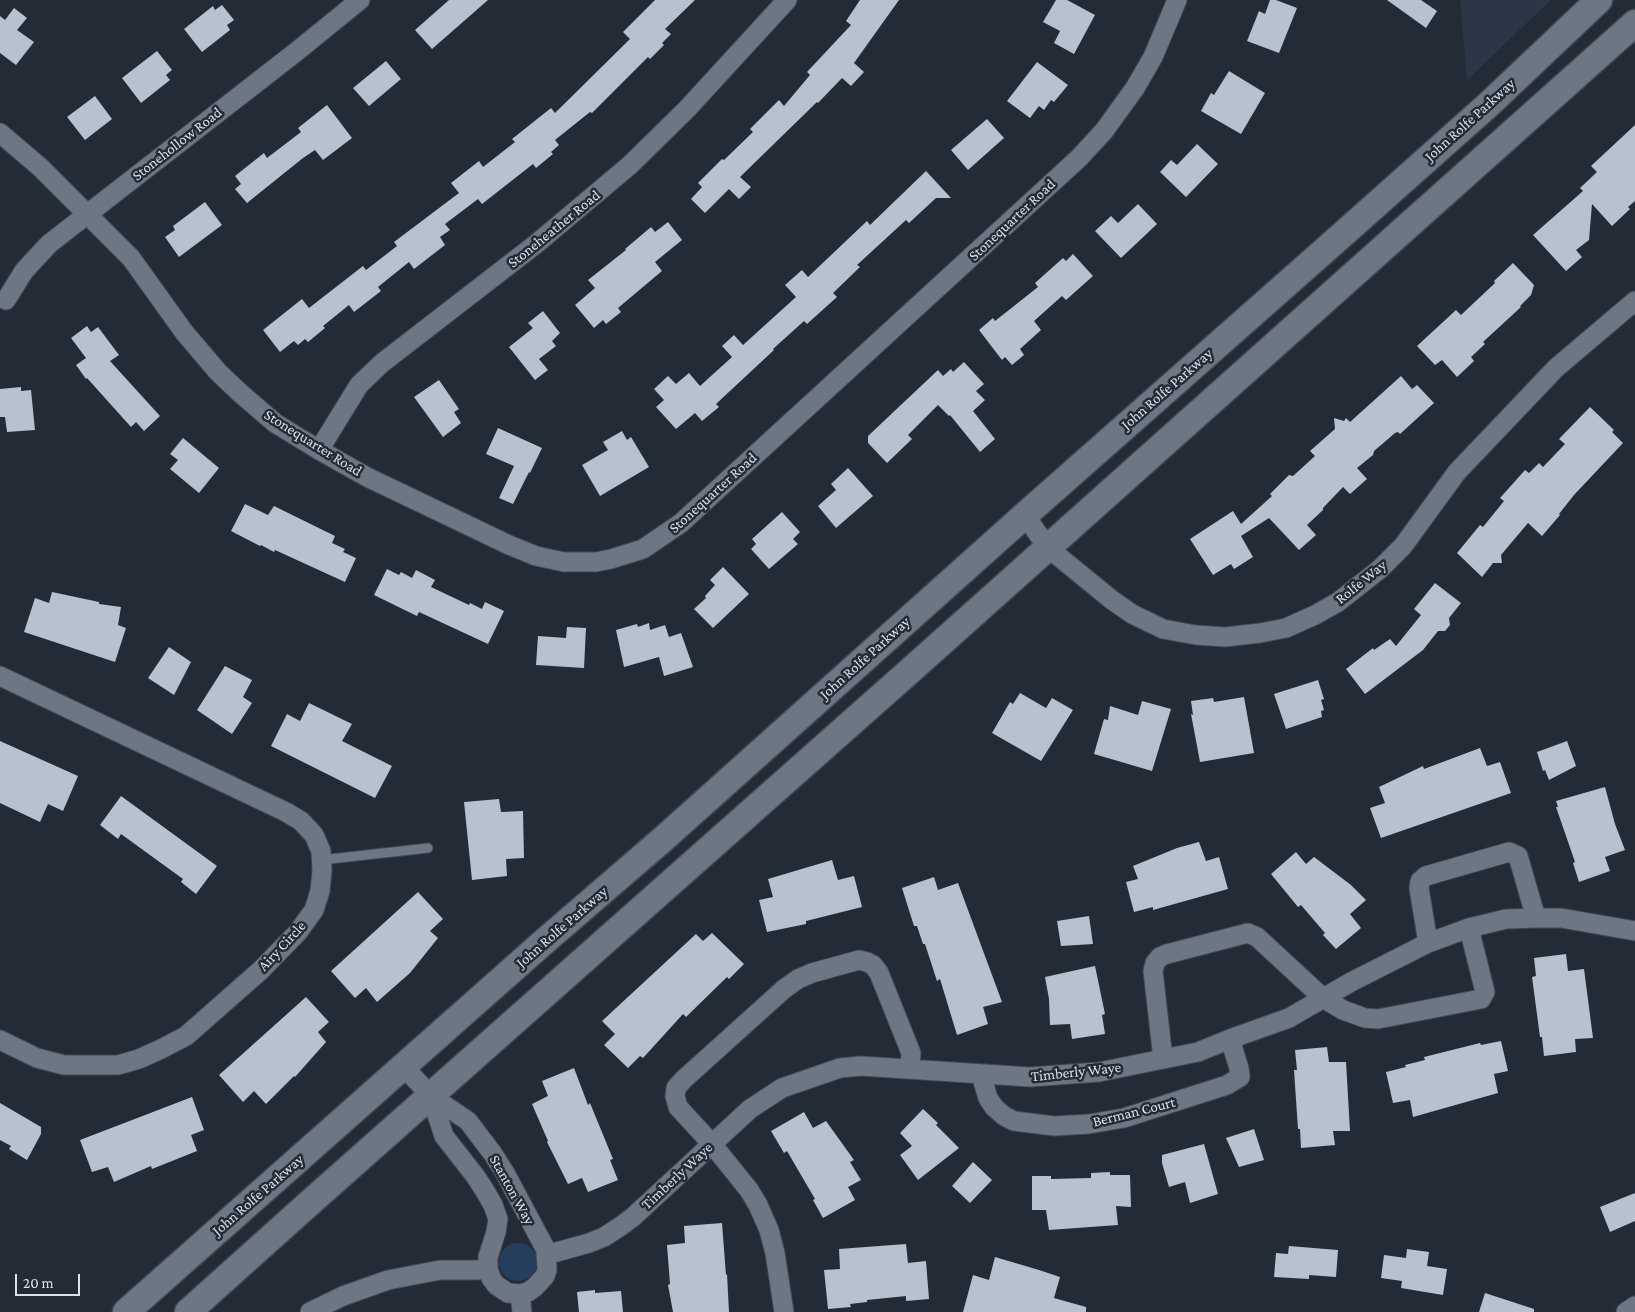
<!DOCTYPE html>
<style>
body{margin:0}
#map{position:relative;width:1635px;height:1312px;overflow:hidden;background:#232b36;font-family:"Crimson Pro",serif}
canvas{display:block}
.scale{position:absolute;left:15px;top:1274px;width:65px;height:22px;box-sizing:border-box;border:2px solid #dce1e8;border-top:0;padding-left:6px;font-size:15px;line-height:18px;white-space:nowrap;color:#dce1e8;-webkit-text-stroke:4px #232b36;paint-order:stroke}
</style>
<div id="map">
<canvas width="1635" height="1312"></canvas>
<div class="scale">20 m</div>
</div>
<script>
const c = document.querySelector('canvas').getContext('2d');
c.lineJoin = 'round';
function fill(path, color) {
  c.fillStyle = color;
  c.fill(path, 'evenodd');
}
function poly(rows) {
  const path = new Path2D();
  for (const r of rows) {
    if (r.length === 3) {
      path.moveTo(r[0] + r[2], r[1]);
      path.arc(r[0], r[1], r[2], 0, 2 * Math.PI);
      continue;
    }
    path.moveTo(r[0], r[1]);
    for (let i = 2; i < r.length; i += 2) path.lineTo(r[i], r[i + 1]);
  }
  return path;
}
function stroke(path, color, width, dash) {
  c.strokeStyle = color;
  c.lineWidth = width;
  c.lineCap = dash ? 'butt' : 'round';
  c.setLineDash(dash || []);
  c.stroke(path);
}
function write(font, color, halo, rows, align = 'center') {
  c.font = font + ' "Crimson Pro",serif';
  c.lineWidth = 5;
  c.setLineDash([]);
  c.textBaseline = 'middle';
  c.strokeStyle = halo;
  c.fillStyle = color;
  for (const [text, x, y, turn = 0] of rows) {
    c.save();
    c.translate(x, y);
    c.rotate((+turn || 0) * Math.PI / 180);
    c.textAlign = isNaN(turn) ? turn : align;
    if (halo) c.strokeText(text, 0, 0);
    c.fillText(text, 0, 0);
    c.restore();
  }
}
fill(poly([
 [1460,0,1551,0,1467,80]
]), '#2b3646');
fill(poly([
 [518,1262,19]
]), '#243e5c');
fill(poly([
 [449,0,488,0,432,49,415,30],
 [655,0,695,0,665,29,671,34,662,43,664,45,650,59,648,57,592,113,590,112,555,140,559,145,551,152,553,154,536,168,533,164,482,204,478,199,445,224,450,230,440,237,445,245,414,269,409,262,378,287,381,291,354,312,349,305,323,326,325,328,308,342,305,339,298,345,294,341,280,352,263,330,302,299,309,308,363,266,366,270,397,246,394,242,459,193,451,183,479,161,483,167,515,142,512,139,551,108,555,113,630,39,623,32],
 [860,0,899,0,854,63,864,72,851,86,842,78,818,103,817,102,740,177,751,187,739,199,729,189,705,213,691,199,702,187,698,183,722,159,724,160,753,132,750,129,779,100,784,106,810,75,807,72,851,25,846,21],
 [1056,0,1067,0,1095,15,1074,54,1054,43,1060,31,1043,22],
 [1270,0,1276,0,1297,8,1279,53,1247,41,1259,11,1265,14],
 [1387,0,1421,0,1437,11,1426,28],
 [222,5,234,20,227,25,230,30,202,52,184,29,213,6,215,10],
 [14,8,27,18,17,30,34,42,16,65,0,53,0,16,5,20],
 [157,51,172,70,166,75,170,80,141,103,122,78],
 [386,61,401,79,369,106,353,88],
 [1037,62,1068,85,1054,102,1051,100,1044,110,1039,106,1030,118,1007,101],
 [1229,71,1265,93,1241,134,1201,111,1211,93,1214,95],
 [95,96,112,119,85,140,67,117],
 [327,105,352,138,323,160,315,150,303,158,247,203,235,189,241,184,235,176,264,153,267,158,301,132,298,128],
 [987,119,1004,138,968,170,951,150],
 [1635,125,1635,201,1628,207,1630,209,1612,226,1592,204,1589,240,1576,250,1582,257,1566,271,1533,235,1583,191,1580,188,1597,172,1591,166],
 [1197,144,1218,164,1186,197,1160,172,1171,160,1177,165],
 [926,171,951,198,936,198,909,223,906,220,857,265,860,267,833,293,837,297,807,324,804,321,773,349,774,350,716,404,719,407,702,421,695,413,676,429,656,407,664,400,654,389,668,376,676,384,689,373,700,386,732,357,722,346,734,335,743,345,796,297,785,285,802,270,808,277,867,221,870,225],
 [205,202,222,225,179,257,165,237,175,230,173,226],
 [1138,204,1157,224,1121,258,1095,231,1111,216,1118,223],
 [668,222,682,240,655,262,662,271,618,308,621,312,606,324,603,320,594,328,575,305,595,288,588,280,626,250,625,249,651,227,655,232],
 [1073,254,1093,276,1066,300,1062,296,1034,321,1041,330,1020,349,1024,355,1012,365,1005,357,1002,360,979,330,993,318,995,321,1038,287,1035,283,1063,258,1066,261],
 [1513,263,1534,285,1531,295,1520,306,1521,307,1483,342,1485,344,1471,357,1474,361,1457,377,1442,360,1435,365,1417,346,1456,310,1461,315,1495,283,1494,281],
 [543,311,560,333,552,341,556,346,539,359,548,370,535,380,509,347,533,328,528,323],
 [87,326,91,332,98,327,119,355,110,361,160,416,144,431,136,422,131,427,87,378,86,379,76,365,86,358,71,338],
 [964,362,984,384,976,391,985,400,973,411,995,439,980,452,950,415,949,416,938,405,908,435,912,439,887,463,868,443,868,436,938,370,943,376,951,369,953,372],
 [1401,376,1412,389,1417,385,1434,403,1400,434,1398,432,1395,433,1374,451,1373,455,1357,468,1367,479,1350,494,1343,487,1323,508,1323,510,1307,525,1316,535,1299,550,1269,518,1241,536,1253,557,1234,569,1231,564,1213,575,1190,539,1233,511,1241,524,1272,496,1270,494,1289,475,1293,476,1315,456,1310,451,1335,429,1334,418,1344,421,1346,418,1350,422],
 [439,380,459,409,454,412,461,423,443,437,414,397],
 [21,387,21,391,31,390,35,430,7,432,5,417,0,417,0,389],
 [1590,407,1614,430,1612,432,1623,443,1574,495,1559,514,1560,515,1542,536,1528,523,1501,555,1502,563,1493,563,1482,577,1457,553,1480,525,1483,527,1504,501,1500,498,1525,470,1529,473,1539,463,1543,467,1565,444,1559,439],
 [498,428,542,448,530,473,529,472,513,504,499,498,514,466,486,454],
 [622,431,627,440,631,437,649,467,600,496,582,465,608,450,603,442],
 [183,438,219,468,199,493,170,469,178,460,170,454],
 [848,468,873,496,836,528,818,506,836,490,831,484],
 [245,504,268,515,274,506,335,536,332,543,345,549,343,552,356,558,345,582,275,550,274,552,261,545,260,546,231,531],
 [782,512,800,532,793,539,798,544,769,569,751,549,756,544,752,539],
 [723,567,749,594,713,628,694,609,706,598,705,596,715,585,710,580],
 [387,569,399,575,401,572,412,578,416,570,435,580,431,587,469,605,470,603,482,609,485,602,504,611,488,644,419,612,417,616,374,595],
 [1435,583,1461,603,1449,618,1450,625,1445,631,1438,631,1423,650,1365,694,1346,669,1373,648,1374,650,1390,639,1396,646,1421,615,1414,609],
 [52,592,99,602,99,604,121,607,118,625,126,628,115,662,24,632,35,598,49,603],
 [649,623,650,630,665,625,669,637,681,633,693,667,664,676,659,657,624,667,616,630,637,624,638,627],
 [567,627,586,628,584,668,536,665,538,636,566,638],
 [169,647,191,662,174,695,148,678],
 [225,666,252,680,243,697,252,703,232,734,197,710],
 [1318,680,1324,699,1321,700,1324,710,1321,711,1322,717,1286,729,1274,694],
 [1020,693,1046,708,1052,698,1073,710,1041,761,992,733,1010,702,1013,704],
 [1244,697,1254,753,1200,762,1191,714,1193,715,1191,701,1213,698,1214,702],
 [1142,701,1171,709,1152,771,1094,754,1104,719,1108,720,1110,706,1138,715],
 [309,703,352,724,342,741,392,766,375,798,271,746,287,714,300,721],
 [0,741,78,776,63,811,48,804,40,822,0,803],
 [1567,741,1576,766,1549,780,1545,770,1543,771,1537,752],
 [1480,748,1487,766,1500,762,1511,793,1381,838,1370,808,1385,803,1379,787,1423,766,1424,769],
 [1605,787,1615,824,1625,850,1605,857,1610,871,1579,882,1573,863,1575,862,1556,807,1558,807,1556,801],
 [121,796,217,866,196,894,181,882,183,879,121,834,118,839,100,825],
 [499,799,501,812,523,811,524,858,506,859,507,876,472,880,464,802],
 [1199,842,1206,861,1219,857,1228,889,1153,910,1153,907,1134,912,1126,882,1138,879,1133,866,1177,848],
 [1296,852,1306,864,1314,857,1351,885,1366,900,1350,914,1361,928,1336,949,1323,935,1325,933,1301,905,1298,907,1271,874],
 [832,860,838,880,854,876,862,907,806,921,806,924,767,932,759,900,773,897,768,879],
 [934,877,938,890,958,883,1002,1002,983,1007,988,1024,957,1035,940,979,937,981,925,944,923,944,917,926,914,926,902,888],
 [418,892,443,919,430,931,438,938,410,973,377,1002,366,988,355,998,331,971],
 [1089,916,1093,944,1061,946,1057,921],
 [712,933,744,964,729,979,727,977,686,1017,683,1014,643,1058,640,1056,628,1068,604,1045,615,1034,602,1021,696,934,703,941],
 [1566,954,1568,971,1584,969,1593,1038,1575,1039,1576,1052,1544,1056,1542,1037,1540,1037,1532,977,1536,976,1534,958],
 [1095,966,1105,1014,1102,1015,1105,1034,1072,1039,1070,1024,1050,1025,1049,999,1045,977],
 [306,997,329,1022,318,1032,326,1042,295,1077,294,1076,266,1104,254,1091,243,1102,219,1075],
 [1501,1041,1508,1071,1494,1074,1498,1093,1413,1117,1410,1100,1393,1103,1386,1072,1406,1067,1405,1065,1425,1060,1424,1057,1480,1043,1481,1045],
 [1327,1047,1329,1062,1346,1062,1350,1131,1333,1131,1335,1145,1301,1148,1300,1129,1298,1129,1294,1070,1297,1070,1295,1050],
 [574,1068,588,1105,590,1103,613,1159,610,1160,618,1180,588,1192,582,1178,568,1184,547,1142,548,1141,532,1104,548,1096,542,1081],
 [192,1097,204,1130,191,1135,197,1151,152,1169,151,1166,114,1182,108,1167,92,1172,80,1140],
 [0,1103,41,1127,41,1134,27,1160,9,1149,11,1146,0,1140],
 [923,1109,938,1123,936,1125,959,1148,918,1180,900,1155,912,1146,900,1133],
 [804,1112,813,1128,826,1121,854,1160,850,1162,861,1180,848,1187,855,1200,823,1218,813,1200,815,1199,787,1151,784,1153,771,1131],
 [1254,1129,1264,1160,1239,1167,1226,1138],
 [1204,1144,1218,1194,1190,1203,1185,1182,1169,1187,1162,1163,1162,1155],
 [973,1162,992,1180,970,1203,952,1186],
 [1110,1172,1110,1175,1130,1175,1131,1207,1116,1206,1118,1225,1049,1230,1046,1210,1032,1210,1032,1176,1051,1176,1051,1179,1091,1178,1091,1173],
 [1635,1193,1635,1221,1610,1232,1600,1207],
 [722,1223,726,1275,727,1274,729,1312,673,1312,668,1285,670,1284,667,1245,685,1243,684,1226],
 [906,1244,908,1263,926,1261,929,1299,906,1301,906,1296,867,1300,867,1302,850,1304,851,1307,828,1309,824,1270,840,1269,839,1249],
 [1289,1246,1338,1250,1336,1277,1309,1275,1309,1279,1274,1277,1276,1253,1288,1254],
 [1407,1249,1429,1252,1427,1266,1447,1269,1443,1295,1401,1288,1402,1281,1381,1278,1384,1255,1406,1258],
 [995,1257,1039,1270,1060,1277,1054,1298,1086,1307,1086,1312,963,1312,973,1275,989,1280],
 [595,1290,595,1293,621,1291,623,1312,579,1312,577,1292],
 [1485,1293,1534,1309,1534,1312,1479,1312]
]), '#b7c2cf');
const lane = poly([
 [321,860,428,848]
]);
const street = poly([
 [0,133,41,168,131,258,184,332,218,372,239,392,275,423,319,450,367,477,509,545,536,556,564,562,596,562,611,559,643,549,681,523,1079,158,1104,131,1135,88,1153,57,1177,0],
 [6,300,24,271,49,244,296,52,360,0],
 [319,450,359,385,382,363,536,244,630,165,687,109,787,0],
 [1025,515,1047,547,1112,600,1132,614,1163,629,1196,635,1225,637,1260,633,1286,628,1315,615,1338,602,1380,569,1403,546,1457,472,1556,368,1635,301],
 [0,676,286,812,301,821,314,835,321,851,322,871,320,891,314,910,298,932,261,970,186,1036,161,1049,139,1059,118,1065,64,1065,37,1058,0,1040],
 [1428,943,1419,888,1420,881,1426,876,1509,852,1518,856,1536,918],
 [1163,1059,1153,971,1155,963,1160,957,1167,954,1248,933,1257,937,1323,998,1343,1010,1365,1018,1378,1019,1481,999,1485,992,1469,928],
 [404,1067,431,1096,468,1121,493,1154,505,1173,546,1250,547,1270,545,1276,535,1287,528,1292,520,1294,508,1293,496,1285,491,1278,488,1269,488,1257,496,1232,498,1219,493,1205,485,1191,476,1177,444,1136,431,1096],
 [981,1075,988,1098,994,1107,1004,1116,1014,1121,1054,1126,1089,1124,1124,1118,1227,1085,1240,1077,1239,1068,1230,1039],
 [546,1255,589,1243,604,1237,621,1226,633,1217,750,1109,782,1088,840,1068,861,1066,1030,1077,1099,1072,1198,1052,1230,1039,1289,1018,1351,982,1428,943,1469,928,1506,919,1536,918,1561,918,1635,931],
 [520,1294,522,1312],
 [310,1312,343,1296,388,1280,440,1270,476,1270,488,1269],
 [784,1312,775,1253,769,1230,758,1205,749,1190,712,1144,678,1107,675,1096,676,1088,683,1080,784,989,798,979,812,973,859,960,867,962,873,965,879,973,911,1053,910,1069],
 [1626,1312,1635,1306]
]);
const secondary = poly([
 [126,1312,546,940,662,840,1025,515,1333,243,1488,105,1599,0],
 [188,1312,314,1199,912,669,1635,23]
]);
stroke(lane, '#424952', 11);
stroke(street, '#424952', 21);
stroke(secondary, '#424952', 29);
stroke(lane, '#6d7783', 9);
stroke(street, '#6d7783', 19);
stroke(secondary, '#6d7783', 26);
write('15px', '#dce1e8', '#232b36', [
 ["John Rolfe Parkway",1470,120,-42],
 ["Stonehollow Road",177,144,-38],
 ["Stonequarter Road",1012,220,-43],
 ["Stoneheather Road",554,229,-39],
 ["John Rolfe Parkway",1167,389,-41],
 ["Stonequarter Road",313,443,32],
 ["Stonequarter Road",713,493,-42],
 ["Rolfe Way",1361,582,-39],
 ["John Rolfe Parkway",865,658,-42],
 ["John Rolfe Parkway",562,927,-41],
 ["Airy Circle",282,946,-47],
 ["Timberly Waye",1076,1072,-6],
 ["Berman Court",1134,1112,-14],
 ["Timberly Waye",677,1176,-43],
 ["Stanton Way",512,1190,61],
 ["John Rolfe Parkway",258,1195,-41]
]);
</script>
